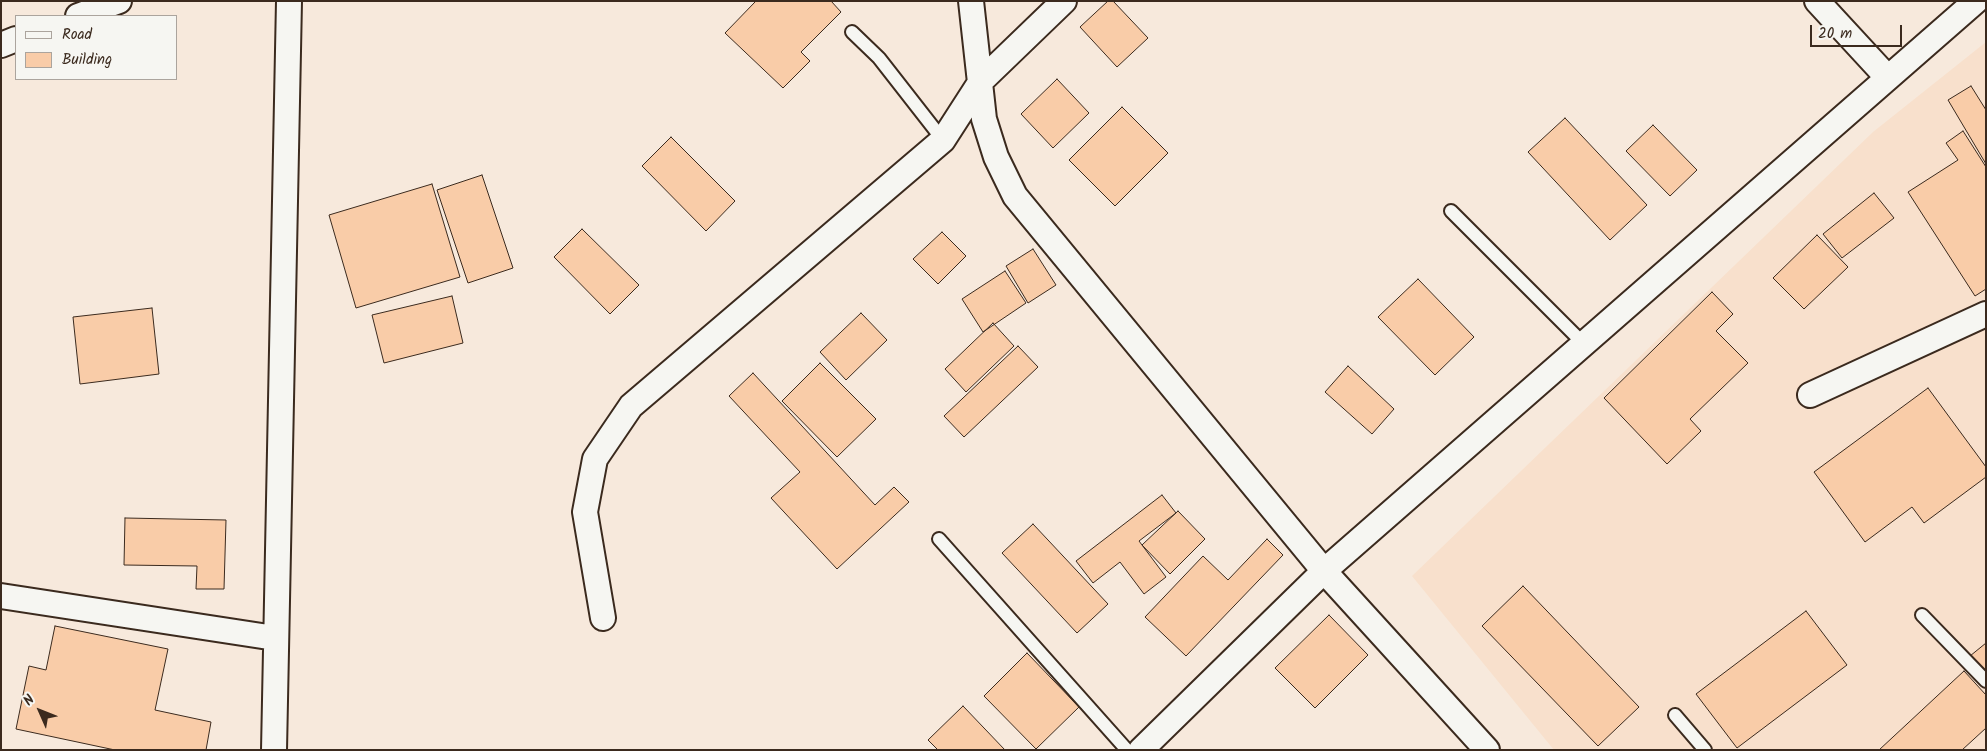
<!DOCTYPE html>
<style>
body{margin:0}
#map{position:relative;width:1987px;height:751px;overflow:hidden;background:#f7e9dc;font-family:Kalam,sans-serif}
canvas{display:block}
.frame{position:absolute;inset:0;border:2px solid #3b2a1e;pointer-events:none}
.legend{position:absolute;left:15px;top:15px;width:162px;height:65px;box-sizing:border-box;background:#f6f6f2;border:1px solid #aba49d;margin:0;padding:6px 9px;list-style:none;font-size:15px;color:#3b2a1e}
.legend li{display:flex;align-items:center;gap:10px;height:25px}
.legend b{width:25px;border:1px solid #aba49d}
.north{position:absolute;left:15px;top:686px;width:50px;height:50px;-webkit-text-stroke:4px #f6f6f2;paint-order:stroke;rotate:314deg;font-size:14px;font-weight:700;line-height:20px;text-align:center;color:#3b2a1e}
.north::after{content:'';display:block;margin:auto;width:18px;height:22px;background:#3b2a1e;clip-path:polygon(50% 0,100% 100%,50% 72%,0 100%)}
.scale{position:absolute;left:1810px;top:25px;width:92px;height:22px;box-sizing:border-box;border:2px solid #3b2a1e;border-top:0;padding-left:6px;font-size:15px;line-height:18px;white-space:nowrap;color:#3b2a1e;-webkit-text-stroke:4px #f6f6f2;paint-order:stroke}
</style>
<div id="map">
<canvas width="1987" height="751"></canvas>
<div class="frame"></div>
<ul class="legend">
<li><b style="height:6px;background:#f6f6f2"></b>Road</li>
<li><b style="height:14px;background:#f9cca8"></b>Building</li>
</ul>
<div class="north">N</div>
<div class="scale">20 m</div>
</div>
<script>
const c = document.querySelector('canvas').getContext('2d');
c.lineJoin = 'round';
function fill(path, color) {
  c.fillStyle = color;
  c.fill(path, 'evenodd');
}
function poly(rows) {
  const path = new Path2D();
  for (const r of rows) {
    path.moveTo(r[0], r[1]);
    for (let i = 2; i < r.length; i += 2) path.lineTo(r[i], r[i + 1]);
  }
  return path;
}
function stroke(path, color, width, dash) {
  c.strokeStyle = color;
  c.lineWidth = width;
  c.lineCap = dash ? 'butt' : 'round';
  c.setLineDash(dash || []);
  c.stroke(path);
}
fill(poly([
 [1986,42,1986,750,1554,750,1412,576,1873,132]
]), '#f8e0cc');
const building = poly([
 [756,1,831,1,841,12,801,52,810,61,783,88,725,33,756,1],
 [1108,1,1113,1,1148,38,1117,67,1080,27,1108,1],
 [1057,79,1089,113,1053,148,1021,114,1057,79],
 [1971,86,1986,110,1986,164,1948,100,1971,86],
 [1122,107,1168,153,1115,206,1069,160,1122,107],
 [1565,118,1647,205,1610,240,1528,152,1565,118],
 [1653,125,1697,170,1670,196,1626,151,1653,125],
 [1963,131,1986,167,1986,289,1975,296,1908,192,1958,160,1946,143,1963,131],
 [671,137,735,201,706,231,642,166,671,137],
 [482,175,513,268,468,283,437,190,482,175],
 [432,184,460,277,356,308,329,215,432,184],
 [1874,193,1894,218,1842,258,1823,234,1874,193],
 [582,229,639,285,610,314,554,257,582,229],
 [942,232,966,256,938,284,913,259,942,232],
 [1817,235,1848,267,1804,309,1773,278,1817,235],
 [1033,249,1056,285,1028,303,1006,266,1033,249],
 [1005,271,1026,303,983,332,962,299,1005,271],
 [1418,279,1474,337,1435,375,1378,317,1418,279],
 [1712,292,1733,314,1716,331,1748,363,1690,419,1701,431,1667,464,1604,398,1712,292],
 [452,296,463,343,384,363,372,315,452,296],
 [152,308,159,374,80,384,73,317,152,308],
 [861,313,887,340,846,380,820,352,861,313],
 [993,323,1014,346,966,392,945,369,993,323],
 [1018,346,1038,367,964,437,944,416,1018,346],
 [820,363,876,419,837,457,782,401,820,363],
 [1348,366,1394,409,1372,434,1325,392,1348,366],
 [753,373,875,505,894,487,909,502,837,569,771,498,800,472,729,396,753,373],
 [1928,388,1986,467,1986,477,1924,523,1912,507,1865,542,1814,472,1928,388],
 [1162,495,1176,513,1139,541,1166,577,1144,594,1120,562,1093,583,1076,561,1162,495],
 [1178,511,1205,539,1170,574,1142,545,1178,511],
 [125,518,226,520,224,589,196,589,197,566,124,565,125,518],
 [1033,524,1108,604,1077,633,1002,553,1033,524],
 [1267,539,1283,555,1186,656,1145,617,1203,556,1228,580,1267,539],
 [1523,586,1639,707,1598,746,1482,626,1523,586],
 [1806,611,1847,665,1737,748,1696,694,1806,611],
 [1329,615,1368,655,1315,708,1275,668,1329,615],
 [55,626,168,649,155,710,211,722,206,750,115,750,16,729,29,666,46,670,55,626],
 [1986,643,1986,672,1970,656,1986,643],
 [1027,653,1079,707,1036,749,984,696,1027,653],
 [1964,671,1986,695,1986,728,1962,750,1879,750,1964,671],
 [963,706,1005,750,938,750,928,740,963,706]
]);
fill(building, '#f9cca8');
stroke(building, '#3b2a1e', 1);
const service = poly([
 [852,32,879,58,943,140],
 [1451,211,1584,344],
 [939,539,1127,750],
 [1922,615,1986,681],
 [1675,715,1705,750]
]);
const minor = poly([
 [971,1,984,119,996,157,1015,196,1324,571,1487,750],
 [1817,1,1888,78],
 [78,16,119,1],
 [1,45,16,39],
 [1810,395,1986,314],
 [1,596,275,638],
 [603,618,585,512,595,459,631,406,943,140,981,81,1064,1],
 [274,750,289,1],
 [1141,750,1324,571,1976,1]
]);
stroke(service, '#3b2a1e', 16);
stroke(minor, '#3b2a1e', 28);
stroke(service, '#f6f6f2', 12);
stroke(minor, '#f6f6f2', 24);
</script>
